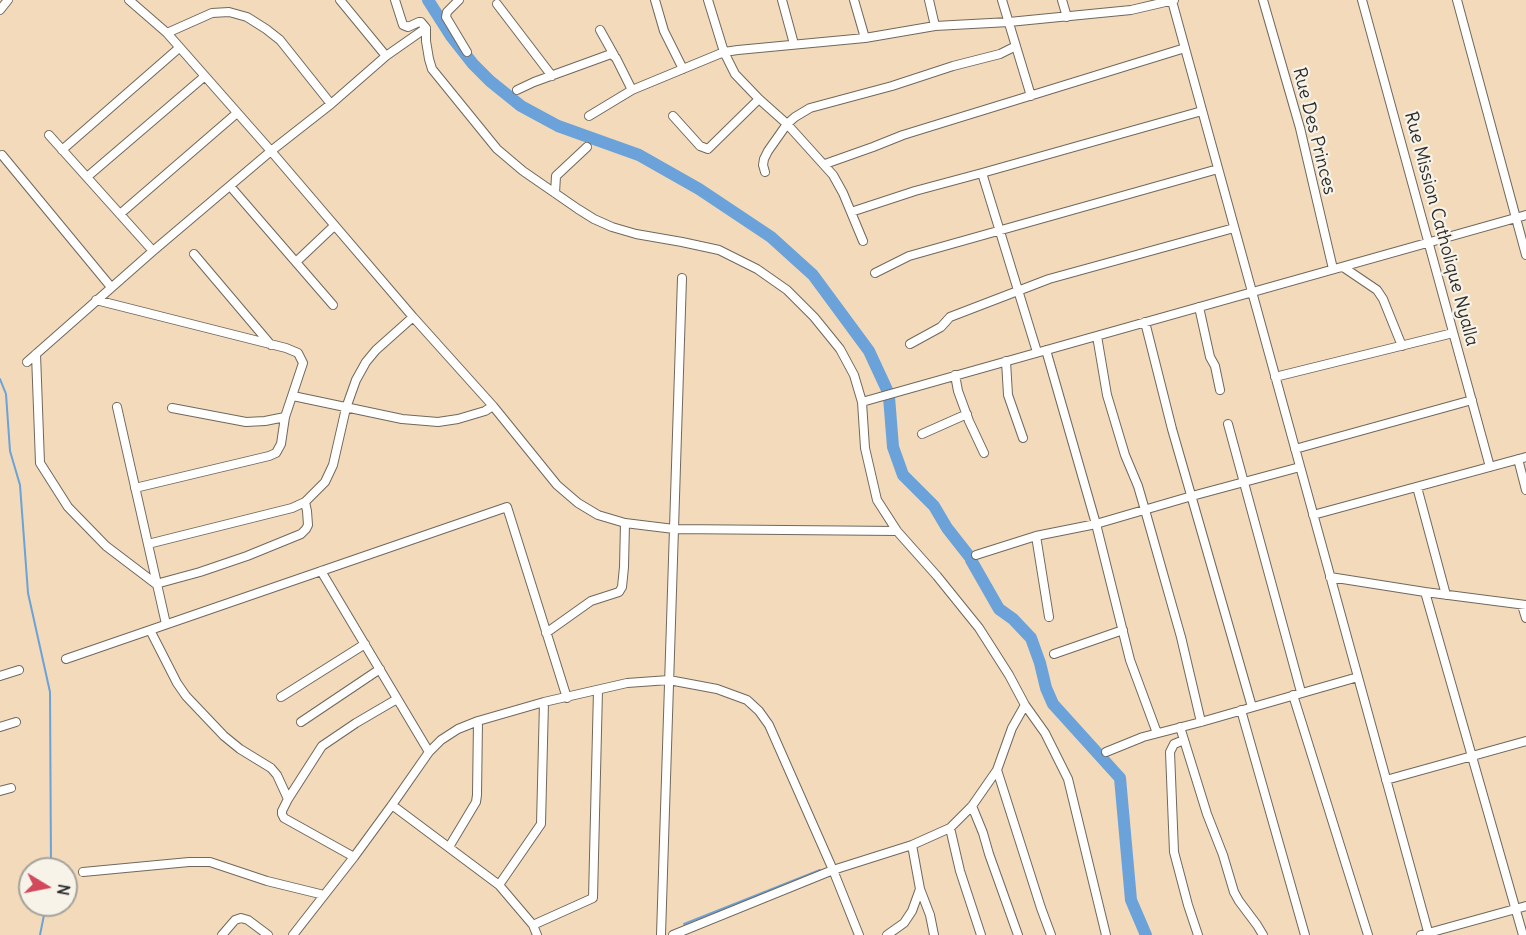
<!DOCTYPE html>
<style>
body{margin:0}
#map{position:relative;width:1526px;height:935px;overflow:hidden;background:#f2daba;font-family:Delius,sans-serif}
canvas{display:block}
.north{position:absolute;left:18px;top:857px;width:60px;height:60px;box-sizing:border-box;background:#f7f3e8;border:2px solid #a5a39c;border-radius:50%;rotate:100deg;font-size:16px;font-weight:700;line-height:24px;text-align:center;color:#2b2b2b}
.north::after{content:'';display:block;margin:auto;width:21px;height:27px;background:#d1495b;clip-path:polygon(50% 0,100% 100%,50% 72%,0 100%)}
</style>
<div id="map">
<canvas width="1526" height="935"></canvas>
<div class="north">N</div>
</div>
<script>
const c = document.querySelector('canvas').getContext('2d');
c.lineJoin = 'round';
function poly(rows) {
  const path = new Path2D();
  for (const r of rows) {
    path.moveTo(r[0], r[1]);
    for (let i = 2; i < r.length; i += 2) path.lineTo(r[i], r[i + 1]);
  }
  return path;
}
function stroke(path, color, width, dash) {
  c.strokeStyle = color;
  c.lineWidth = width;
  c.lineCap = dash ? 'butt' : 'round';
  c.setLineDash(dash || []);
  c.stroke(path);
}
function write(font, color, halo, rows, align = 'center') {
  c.font = font + ' Delius,sans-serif';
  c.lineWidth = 4.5;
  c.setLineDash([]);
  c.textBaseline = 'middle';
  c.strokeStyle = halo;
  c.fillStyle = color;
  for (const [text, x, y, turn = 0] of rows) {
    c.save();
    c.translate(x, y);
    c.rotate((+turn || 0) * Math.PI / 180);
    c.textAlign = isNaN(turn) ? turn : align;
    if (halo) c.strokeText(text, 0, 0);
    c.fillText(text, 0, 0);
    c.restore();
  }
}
stroke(poly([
 [0,379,6,394,10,451,20,485,28,593,50,692,51,869],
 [684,924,820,870],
 [40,935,46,905]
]), '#6aa2d9', 2);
stroke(poly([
 [428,0,451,36,473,64,490,81,521,106,558,126,639,155,699,189,771,237,813,275,869,351,888,392],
 [889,397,893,447,903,475,934,506,947,528,969,556],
 [971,560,999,609,1013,619,1031,638,1040,663,1046,688,1053,704,1120,778,1131,900,1146,935]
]), '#6aa2d9', 12);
const minor = poly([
 [129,0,167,33,271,151,413,317,493,406,557,485,578,503,598,515,625,523,674,529,897,531],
 [340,0,386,56],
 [395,0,403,25,408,27,419,22,421,22,426,28,426,41,429,59,432,69,497,149,523,171,578,209,594,219,612,227,636,234,682,242,719,250,757,269,787,290,814,317,840,349,854,375,862,402,865,448,877,500,897,531,937,576,979,628,1009,675,1025,705,1045,733,1068,779,1106,935],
 [459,0,447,12,446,17,467,52],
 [655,0,664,31,683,69],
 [708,0,724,52,735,74,759,99,787,124,833,175,843,193,863,241],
 [782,0,794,44],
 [854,0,865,38],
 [929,0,935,26],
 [1002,0,1031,96],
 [1062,0,1067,17],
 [1263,0,1300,128,1333,269],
 [1362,0,1490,467],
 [1457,0,1526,255],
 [1172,1,1429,935],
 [497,4,552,76],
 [0,10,8,0],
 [600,30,614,55],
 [167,33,212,13,229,12,247,17,266,29,280,40,331,104],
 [517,90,534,82,611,54,616,58,632,90],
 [589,116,632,90,724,52,738,50,865,38,935,26,1009,22,1131,10,1174,0],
 [673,116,700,146,708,149,759,99],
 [49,135,153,251],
 [62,150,179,48],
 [2,155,111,287],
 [825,164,873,147,903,135,1185,48],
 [765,172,763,165,764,159,768,151,787,124,795,117,810,108,892,86,953,66,1000,54,1016,46],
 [982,173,1037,352],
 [87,177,205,76],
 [230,186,333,305],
 [555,193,556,176,587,147],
 [851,212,915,191,982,173,1202,111],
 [120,214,237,113],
 [194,254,271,345],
 [296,262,334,226],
 [1343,267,1377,290,1383,299,1402,346],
 [875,273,909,256,1218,169],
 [96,300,286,348,298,353,303,363,285,417,281,444,276,453,269,456,135,488],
 [1199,307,1210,357,1215,366,1220,390],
 [1145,322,1172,429,1252,707],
 [1097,336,1107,395,1125,455,1138,486,1145,510,1181,637,1201,722],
 [910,344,941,327,950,317,1049,279,1234,228],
 [1046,350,1096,524,1130,660,1157,733],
 [36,354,40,463,68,507,106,546,156,584,200,572,247,556,301,534,306,529,308,525,307,511,305,502],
 [1006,361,1008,395,1023,438],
 [27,362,153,251,271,151,331,104,386,56,426,28],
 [955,375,958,391,969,421,984,453],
 [1275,377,1453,333],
 [293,396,402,419,438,422,458,419,485,411,493,406],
 [862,402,1526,215],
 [117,407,166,624],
 [172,408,246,422,265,421,285,417],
 [1228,424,1301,692],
 [922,434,967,414],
 [1295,449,1472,400],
 [1518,459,1526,490],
 [1417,487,1446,595],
 [1313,515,1526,457],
 [1036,536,1049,617],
 [148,544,292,508,305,502,325,482,333,465,346,408,356,380,366,362,376,350,413,317],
 [976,555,1036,536,1096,524,1192,496,1300,467],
 [321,571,429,752],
 [1330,577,1425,592,1526,605],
 [1425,592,1523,935],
 [1522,605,1526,618],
 [150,630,177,683,186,696,224,736,240,749,271,768,277,775,288,799],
 [546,633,591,601,619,592,622,587,624,567,625,523],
 [1054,654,1123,630],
 [66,659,507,507,567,698],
 [0,676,19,670],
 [1293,695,1368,935],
 [281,697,365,644],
 [1241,710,1305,935],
 [301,722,380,669],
 [0,727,16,722],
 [1180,727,1207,814,1223,855,1234,892,1239,901,1257,925,1263,935],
 [1184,740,1174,744,1170,752,1174,852,1188,905,1198,935],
 [1106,752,1143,737,1201,722,1358,677],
 [997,770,1041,908,1051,935],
 [1386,780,1526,741],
 [0,791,11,788],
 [392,805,499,885,533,925,537,935],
 [972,806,983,833,989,854,1018,935],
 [950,828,960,871,981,935],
 [912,845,920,889,930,915,934,935],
 [449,847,476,802,477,795,478,721],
 [354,857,284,818,282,814,282,811,288,799,322,746,356,723,397,699],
 [83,872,189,862,210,862,267,881,324,895],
 [499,885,541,824,544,702],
 [533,925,593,898,598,690],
 [222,935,235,920,241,918,248,920,268,935],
 [293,935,354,857,392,805,429,752,441,740,458,729,478,721,544,702,627,683,669,680,717,689,747,700,759,711,769,725,833,870,859,935],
 [661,935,682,278],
 [673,935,833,870,912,845,950,828,972,806,997,770,1012,728,1025,705],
 [887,935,904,923,912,911,920,889],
 [1421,935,1526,906]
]);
stroke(minor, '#71685d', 10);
stroke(minor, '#fff', 8);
write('18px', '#2b2b2b', '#f7f3e8', [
 ["Rue Des Princes",1314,131,76],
 ["Rue Mission Catholique Nyalla",1441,229,75]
]);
</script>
